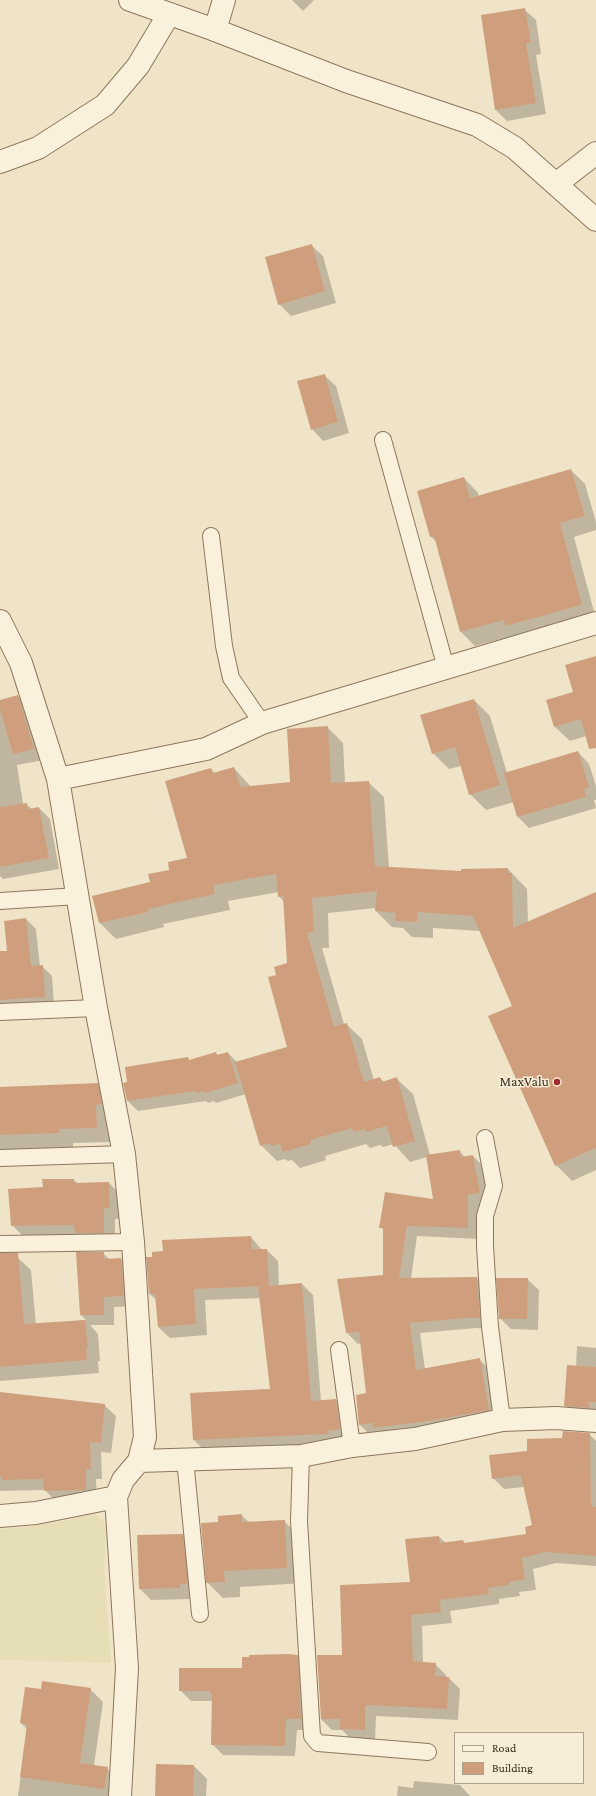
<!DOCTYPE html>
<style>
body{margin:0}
#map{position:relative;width:596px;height:1796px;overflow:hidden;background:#f0e4c8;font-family:"Crimson Pro",serif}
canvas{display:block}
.legend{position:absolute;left:454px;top:1732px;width:130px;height:52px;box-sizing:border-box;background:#f7eed8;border:1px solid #ada18e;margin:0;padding:5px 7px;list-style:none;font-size:12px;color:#3d2e20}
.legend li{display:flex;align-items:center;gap:8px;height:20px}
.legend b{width:20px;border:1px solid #ada18e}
</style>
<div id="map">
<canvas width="596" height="1796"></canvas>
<ul class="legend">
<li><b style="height:5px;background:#faf1dc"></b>Road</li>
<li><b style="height:11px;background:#cf9f7d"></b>Building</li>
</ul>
</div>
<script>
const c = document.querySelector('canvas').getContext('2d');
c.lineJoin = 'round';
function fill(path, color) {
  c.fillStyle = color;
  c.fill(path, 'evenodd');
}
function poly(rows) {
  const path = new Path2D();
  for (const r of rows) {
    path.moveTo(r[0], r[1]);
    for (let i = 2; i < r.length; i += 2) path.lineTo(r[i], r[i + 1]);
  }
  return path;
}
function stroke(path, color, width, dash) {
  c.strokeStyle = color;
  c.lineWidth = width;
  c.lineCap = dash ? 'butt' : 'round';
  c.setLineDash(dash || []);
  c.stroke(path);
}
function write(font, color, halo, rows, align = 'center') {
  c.font = font + ' "Crimson Pro",serif';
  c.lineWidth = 3;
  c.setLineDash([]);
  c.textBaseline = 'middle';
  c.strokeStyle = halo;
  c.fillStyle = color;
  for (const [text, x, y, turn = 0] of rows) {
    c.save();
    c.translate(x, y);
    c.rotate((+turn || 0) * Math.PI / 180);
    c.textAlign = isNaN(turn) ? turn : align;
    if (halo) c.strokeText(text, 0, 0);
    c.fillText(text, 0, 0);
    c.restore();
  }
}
fill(poly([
 [94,1512,107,1526,104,1568,111,1663,0,1660,0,1529,28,1527,69,1520]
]), '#e6deb5');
fill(poly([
 [292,0,314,0,303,11],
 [524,9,536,20,541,54,536,55,546,114,507,121,496,110],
 [311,245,323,256,336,303,291,316,279,304],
 [324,375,336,386,349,433,323,441,312,429],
 [571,470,585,484,596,522,596,530,574,537,596,619,520,640,516,635,475,646,461,632,437,542,431,537,418,492,464,478,478,493,479,497],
 [596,657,596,733,570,741,554,726],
 [18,696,28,707,44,760,17,765,23,804,26,804,32,809,39,808,50,819,59,869,3,879,0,876,0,701],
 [474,700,490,716,507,773,578,752,589,764,596,786,596,800,594,800,596,808,529,828,518,817,514,802,486,810,470,794,461,766,449,769,433,753],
 [327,727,343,743,345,783,368,782,384,797,389,868,462,872,508,869,527,889,528,922,596,893,596,1170,572,1181,556,1165,513,1007,480,931,433,928,433,938,412,937,403,928,392,927,376,911,376,908,328,913,329,948,322,948,344,1024,346,1024,362,1039,374,1080,380,1078,384,1082,397,1079,413,1094,430,1155,459,1151,465,1157,473,1156,484,1167,490,1204,479,1206,478,1239,417,1236,411,1279,477,1278,488,1289,490,1329,476,1328,420,1333,425,1369,479,1359,490,1370,499,1421,371,1436,360,1425,357,1396,367,1394,361,1343,358,1344,347,1333,384,1276,384,1230,380,1227,434,1201,427,1157,410,1162,394,1144,383,1147,380,1145,370,1148,366,1144,325,1156,326,1160,300,1168,292,1160,288,1161,285,1159,277,1161,261,1145,246,1094,216,1103,214,1101,208,1103,206,1101,138,1111,127,1100,188,1058,190,1061,216,1054,218,1055,228,1053,237,1062,289,1047,277,976,288,964,284,902,279,896,279,892,228,901,230,910,163,924,164,927,116,939,100,923,151,883,188,859,211,769,215,773,234,768,251,787,291,783],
 [26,919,36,929,40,967,42,966,52,976,54,1006,0,1015,0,952,8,952],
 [97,1084,112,1099,111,1142,73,1143,73,1147,0,1150,0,1088],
 [74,1180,78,1184,109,1183,120,1194,120,1219,115,1219,115,1243,23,1236,12,1225,44,1188],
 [251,1237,262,1250,267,1250,278,1261,279,1286,302,1284,313,1295,321,1402,336,1400,347,1412,351,1440,338,1445,205,1451,194,1440,191,1394,271,1389,261,1298,205,1300,207,1335,170,1338,158,1327,157,1301,150,1294],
 [103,1253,110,1260,121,1259,131,1270,134,1306,114,1307,114,1325,90,1325,98,1334,100,1361,98,1361,99,1373,0,1381,0,1259,17,1257,31,1270,36,1325,86,1320,81,1315],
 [527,1279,539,1290,538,1330,511,1329,500,1318],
 [577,1346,596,1348,596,1420,578,1419,565,1406,576,1367],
 [0,1393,104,1405,116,1416,111,1453,101,1452,102,1479,96,1479,97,1501,56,1502,45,1490,0,1491],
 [589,1434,596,1441,596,1566,556,1563,533,1569,536,1590,519,1592,520,1596,499,1599,499,1604,450,1611,452,1623,422,1626,423,1663,435,1664,446,1675,446,1677,449,1678,460,1689,458,1720,376,1716,375,1741,352,1740,342,1730,332,1730,321,1719,343,1656,411,1583,439,1537,446,1543,463,1541,466,1544,528,1535,533,1526,524,1487,504,1489,493,1478,528,1452,563,1439],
 [241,1515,250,1523,284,1521,300,1537,303,1583,240,1587,240,1597,223,1598,207,1582,220,1523],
 [182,1535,194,1546,191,1599,151,1600,140,1589],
 [297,1656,308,1667,312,1730,297,1730,295,1756,223,1755,212,1744,213,1701,191,1701,180,1690,243,1669],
 [90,1689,103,1702,94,1766,107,1768,120,1781,118,1796,18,1796,27,1729,21,1723,42,1690],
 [194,1766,207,1779,206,1796,156,1796],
 [414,1781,460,1785,470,1796,397,1796,398,1786,413,1788]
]), '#0003');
fill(poly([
 [525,8,531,43,526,43,536,103,495,110,481,15],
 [312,244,325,291,278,305,265,257],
 [325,374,338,422,311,430,297,381],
 [571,469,585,516,560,523,582,605,505,626,504,620,460,632,434,536,430,537,417,491,464,477,470,498],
 [596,656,596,748,589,749,581,719,554,727,546,700,573,692,565,665],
 [18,695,34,749,13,754,0,709,0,700],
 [474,699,500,785,469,795,455,747,432,754,420,715],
 [328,726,331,783,369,781,375,866,461,871,461,869,508,868,508,873,512,873,513,928,596,892,596,1148,555,1166,488,1016,512,1006,473,916,418,912,417,922,395,921,396,913,375,911,377,891,312,898,314,932,307,933,334,1026,347,1023,364,1082,380,1077,382,1082,397,1077,415,1141,393,1147,387,1126,366,1132,365,1129,353,1132,352,1128,310,1140,311,1144,283,1152,280,1144,271,1146,270,1143,260,1146,235,1062,287,1047,268,977,276,975,274,967,287,963,283,896,278,897,276,874,213,885,215,894,148,909,148,912,99,923,92,896,150,882,148,874,169,870,168,862,187,858,165,781,211,768,213,773,234,767,240,787,290,782,287,729],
 [578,751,589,787,584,789,586,797,517,817,504,773],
 [27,803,28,809,39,807,49,858,0,867,0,807],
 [26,918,31,966,43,965,45,997,0,1000,0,951,7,951,4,921],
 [216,1052,217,1055,228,1052,238,1083,205,1093,204,1091,196,1093,195,1091,127,1101,123,1083,127,1082,125,1067,188,1057,189,1060],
 [98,1083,102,1104,96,1105,97,1128,59,1129,59,1133,0,1135,0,1087],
 [460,1150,461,1157,473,1155,480,1193,468,1195,468,1228,407,1226,399,1278,477,1277,480,1318,465,1318,410,1323,416,1370,480,1358,489,1410,429,1421,373,1428,372,1423,359,1425,356,1395,366,1393,359,1332,346,1333,337,1279,383,1275,383,1228,379,1228,385,1192,433,1199,426,1155],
 [42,1179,74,1179,74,1183,109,1182,110,1208,104,1209,104,1233,75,1233,74,1225,11,1226,8,1189,43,1187],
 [251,1236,252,1249,267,1249,269,1286,194,1289,196,1324,158,1327,155,1294,149,1294,146,1257,152,1257,152,1252,163,1251,162,1240],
 [76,1252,104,1252,104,1259,121,1258,124,1296,104,1297,104,1315,80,1315],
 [0,1253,18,1253,24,1324,85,1320,88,1348,86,1348,87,1360,0,1367],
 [496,1278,528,1278,527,1319,499,1319],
 [302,1283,311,1401,336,1399,340,1429,327,1431,327,1434,193,1440,190,1393,270,1389,258,1287],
 [567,1365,596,1367,596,1402,589,1402,589,1408,564,1406],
 [0,1392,105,1404,101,1443,90,1442,91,1469,86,1469,86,1490,44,1491,43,1479,2,1480,2,1476,0,1476],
 [563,1431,590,1433,591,1506,596,1507,596,1556,545,1552,522,1558,525,1579,509,1582,509,1585,488,1588,489,1594,440,1600,441,1612,411,1615,413,1661,436,1663,435,1676,449,1677,447,1709,365,1705,365,1730,340,1729,340,1719,321,1719,317,1655,342,1655,340,1585,410,1582,405,1539,439,1536,440,1543,463,1540,464,1543,526,1534,525,1527,532,1525,521,1475,492,1479,489,1455,527,1451,527,1439,562,1438],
 [242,1514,242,1522,285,1520,287,1568,224,1571,225,1582,206,1583,201,1523,218,1522,218,1516],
 [183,1534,188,1584,180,1584,180,1588,139,1589,137,1535],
 [288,1654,298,1655,301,1719,286,1719,285,1746,211,1745,212,1693,210,1693,210,1691,179,1691,179,1668,242,1668,242,1657,249,1657,249,1655],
 [42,1681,91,1688,80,1763,108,1767,104,1789,20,1777,27,1724,20,1723,25,1687,41,1689],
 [156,1764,194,1765,193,1796,155,1796]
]), '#cf9f7d');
const service = poly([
 [383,440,446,668],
 [211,536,224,646,231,678,262,723],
 [0,901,78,896],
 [0,1012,96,1008],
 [485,1138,494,1186,485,1216,485,1246,490,1327,502,1420],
 [0,1158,124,1154],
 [0,1244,133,1242],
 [339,1350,352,1446],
 [301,1456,299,1521,312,1736,318,1743,428,1752],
 [185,1459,200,1614]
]);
const minor = poly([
 [215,30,224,0],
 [0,162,38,148,105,105,138,66,169,14],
 [556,184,596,153],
 [0,621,21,663,58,779,96,1008,124,1154,133,1242,145,1437,139,1461,123,1480,116,1497,127,1668,120,1796],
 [58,779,206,749,262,723,596,623],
 [139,1461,301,1456,352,1446,415,1439,502,1420,556,1418,596,1421],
 [0,1516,36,1513,116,1497]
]);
const tertiary = poly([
 [130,0,215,30,346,81,477,125,515,148,596,220]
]);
stroke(service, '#8d765c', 18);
stroke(minor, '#8d765c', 24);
stroke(tertiary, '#8d765c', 24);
stroke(service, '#faf1dc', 16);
stroke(minor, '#faf1dc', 22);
stroke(tertiary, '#faf1dc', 22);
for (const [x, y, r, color] of [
 [557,1082,4,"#9e2a2b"]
]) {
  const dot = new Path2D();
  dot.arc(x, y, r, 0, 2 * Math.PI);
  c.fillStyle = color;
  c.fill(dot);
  stroke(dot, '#f7eed8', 1.5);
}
write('14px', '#3d2e20', '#f7eed8', [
 ["MaxValu",549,1082]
], 'right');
</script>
